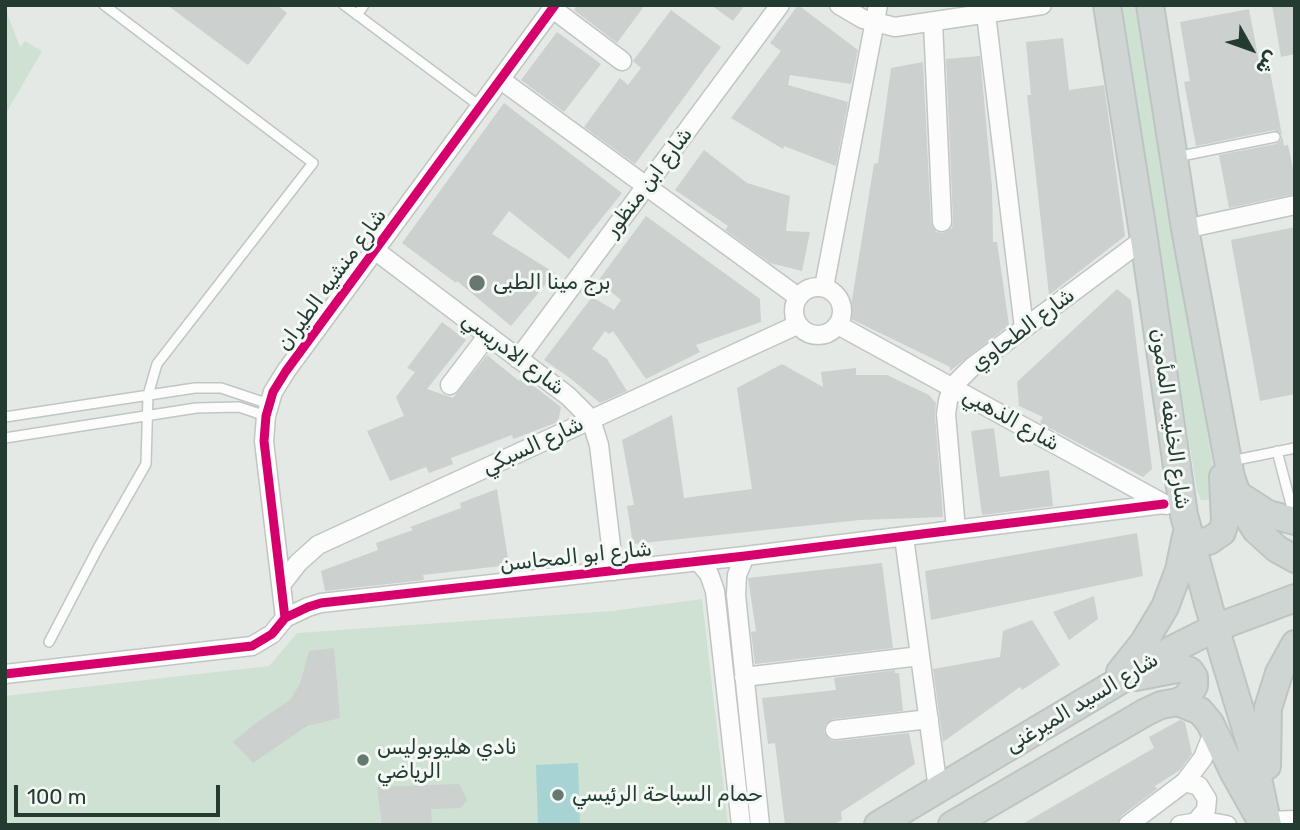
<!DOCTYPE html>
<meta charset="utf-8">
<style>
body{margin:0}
#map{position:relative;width:1300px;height:830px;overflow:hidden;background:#e4e9e6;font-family:Rubik,"Noto Sans Arabic",sans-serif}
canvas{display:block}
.frame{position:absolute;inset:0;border:7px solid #243b32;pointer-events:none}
.north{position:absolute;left:1216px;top:14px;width:70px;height:70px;-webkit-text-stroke:5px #f3f8f5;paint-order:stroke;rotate:130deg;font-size:19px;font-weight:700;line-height:28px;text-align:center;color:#243b32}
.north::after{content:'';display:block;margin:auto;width:24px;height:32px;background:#243b32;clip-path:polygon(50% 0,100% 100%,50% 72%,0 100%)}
.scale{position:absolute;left:14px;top:785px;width:206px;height:32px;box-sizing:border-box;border:4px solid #243b32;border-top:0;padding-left:9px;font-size:21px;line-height:24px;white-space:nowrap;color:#243b32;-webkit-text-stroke:5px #f3f8f5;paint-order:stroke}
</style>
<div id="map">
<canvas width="1300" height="830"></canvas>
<div class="frame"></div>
<div class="north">ش</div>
<div class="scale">100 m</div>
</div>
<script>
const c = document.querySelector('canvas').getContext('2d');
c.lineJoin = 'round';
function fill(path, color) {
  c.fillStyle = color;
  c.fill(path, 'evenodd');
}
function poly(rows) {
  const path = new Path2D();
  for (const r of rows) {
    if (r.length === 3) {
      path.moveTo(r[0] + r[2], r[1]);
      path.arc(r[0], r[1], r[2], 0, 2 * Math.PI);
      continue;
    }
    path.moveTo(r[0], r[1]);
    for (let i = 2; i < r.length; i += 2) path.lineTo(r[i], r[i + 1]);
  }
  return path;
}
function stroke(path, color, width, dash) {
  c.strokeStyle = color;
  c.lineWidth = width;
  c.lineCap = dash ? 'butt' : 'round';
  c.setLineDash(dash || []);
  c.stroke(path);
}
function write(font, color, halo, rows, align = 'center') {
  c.font = font + ' Rubik,"Noto Sans Arabic",sans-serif';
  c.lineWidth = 6;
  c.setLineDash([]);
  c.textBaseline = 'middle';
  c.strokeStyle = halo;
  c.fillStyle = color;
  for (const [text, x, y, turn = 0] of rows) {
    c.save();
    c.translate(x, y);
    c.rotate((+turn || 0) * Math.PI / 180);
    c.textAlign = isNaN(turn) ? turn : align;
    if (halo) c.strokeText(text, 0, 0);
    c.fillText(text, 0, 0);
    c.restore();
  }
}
fill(poly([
 [1120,5,1139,5,1217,492,1213,500,1201,500,1197,491],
 [5,8,20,47,25,41,42,51,5,115],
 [702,599,728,825,5,825,5,696,269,666,297,633,612,611]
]), '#cfe1d2');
fill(poly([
 [578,763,580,825,538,825,536,765]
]), '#a8d3d4');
fill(poly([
 [167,5,277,5,287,13,248,65],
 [577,5,645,5,617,43,574,10],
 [711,5,745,5,733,21],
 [798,5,858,50,851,84,790,75,788,85,848,102,836,166,784,146,783,149,731,118,781,51,770,43],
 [1272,5,1295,5,1295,54,1281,57],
 [1249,9,1260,67,1269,66,1284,146,1288,145,1295,178,1295,194,1229,208,1219,155,1276,144,1281,140,1282,135,1274,130,1196,146,1184,82,1190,81,1180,22],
 [671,10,721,47,635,164,584,127,620,78,628,85,641,68,633,61],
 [557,32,601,64,564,112,521,80],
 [1063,38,1069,90,1104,85,1125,236,1049,295,1027,95,1031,95,1026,42],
 [980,56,992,187,993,242,997,242,1009,325,950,371,950,367,849,318,874,164,878,163,891,68,923,62,931,223,936,232,943,233,952,228,953,221,946,59],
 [504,103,622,193,569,259,509,211,492,234,555,273,511,326,457,281,456,283,402,243],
 [704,150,747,183,790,196,786,231,810,232,802,271,770,263,725,230,728,226,675,190],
 [646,216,760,299,761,322,696,345,700,352,646,379,613,331,609,334,605,331,592,349,607,359,627,391,600,403,570,378,544,360,592,297,614,310,621,300,598,281],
 [1295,227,1295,394,1260,401,1231,240],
 [1117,289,1131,300,1152,469,1143,477,1040,423,1043,417,1019,406,1017,382],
 [442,322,466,340,427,389,453,398,487,355,519,381,522,377,561,407,558,422,513,439,512,435,451,458,453,464,429,473,426,467,390,481,367,431,404,416,396,397,415,372,407,368],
 [782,364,823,387,821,372,856,368,856,375,887,375,929,395,936,403,935,415,943,517,860,520,633,544,627,506,634,505,622,440,672,415,684,498,752,489,737,388],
 [994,428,1000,477,1049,470,1053,506,982,515,971,431],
 [497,489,509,565,423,575,424,580,325,591,321,571,378,550,376,543,413,530,410,527,461,508,460,503],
 [1137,533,1143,576,931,620,925,571],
 [882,563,893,648,755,664,751,632,756,631,748,578],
 [1094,596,1098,619,1069,640,1053,612],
 [1032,620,1060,665,1022,690,1020,687,943,742,933,669,1000,657,1003,631],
 [334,648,340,718,307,726,253,763,233,742,256,723,290,700,300,684,309,651],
 [895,670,895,673,899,673,903,711,833,719,825,725,824,732,830,740,836,741,909,733,915,764,841,812,842,820,833,825,785,825,775,743,768,744,762,698,836,690,834,678],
 [1180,720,1185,722,1192,754,1180,770,1155,786,1157,789,1121,816,1117,824,1021,825,1154,748,1149,737],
 [459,784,467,800,461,808,431,809,432,825,382,825,377,787]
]), '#ccd0ce');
const service = poly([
 [344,5,481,107],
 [357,15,364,5],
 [1176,157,1275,137],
 [5,417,195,388,221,388,269,404],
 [5,438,196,408,239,407,266,416],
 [1277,451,1294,516],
 [1231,461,1295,448],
 [49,642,98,548,146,464,148,395,157,364,313,163,104,5]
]);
const minor = poly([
 [839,5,863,19,895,27,1042,5],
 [553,9,622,61],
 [986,14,1024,328],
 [933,22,942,222],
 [501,80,798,297],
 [1185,229,1295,205],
 [376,251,568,396,585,413,593,426,599,445,614,571],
 [818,311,24],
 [824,287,878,5],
 [838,325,1166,505],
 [518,359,780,5],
 [450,385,488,335],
 [956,530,946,414,948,401,952,387,972,367,1144,239],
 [904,537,938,789],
 [745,556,737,575,736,595,760,825],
 [698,561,709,574,715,591,741,825],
 [281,585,298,563,318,545,797,325],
 [285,618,264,441,266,416,273,392,286,371,555,5],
 [5,674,252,646,272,634,285,618,308,607,321,603,745,556,1164,504],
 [744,677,920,656],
 [835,730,929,719],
 [1185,782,1199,786,1207,799,1206,810,1196,822],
 [1267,821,1295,820],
 [1128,825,1185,782,1203,758,1214,730],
 [1180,825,1204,821,1227,825]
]);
const primary = poly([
 [1107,5,1144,239,1184,515,1209,607,1251,746,1268,825],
 [1150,5,1185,229,1231,477,1241,506,1256,530,1277,549,1295,559],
 [1240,496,1268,514,1295,521],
 [1189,537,1199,542,1209,541,1222,532,1225,522,1223,477],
 [1120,672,1144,642,1165,607,1179,570,1186,536],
 [1136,677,1182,668,1190,671,1194,677,1194,686,1186,698,1178,702],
 [1267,766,1268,708,1279,673,1295,644],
 [878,825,1171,650,1215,628,1295,598],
 [952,825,1146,712,1161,705,1178,702,1200,711,1210,723,1234,773,1261,821]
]);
stroke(service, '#c1c6c3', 12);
stroke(minor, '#c1c6c3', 21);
stroke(primary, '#bdc5c2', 30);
stroke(service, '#fbfcfb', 9);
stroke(minor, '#fbfcfb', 18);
stroke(primary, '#cfd5d2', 26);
stroke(poly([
 [285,618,264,441,266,416,273,392,286,371,555,5],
 [5,674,252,646,272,634,285,618,308,607,321,603,745,556,1164,504]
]), '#d6006c', 9);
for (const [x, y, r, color] of [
 [477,283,9,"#677871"],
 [363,760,7,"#677871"],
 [558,795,7,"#677871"]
]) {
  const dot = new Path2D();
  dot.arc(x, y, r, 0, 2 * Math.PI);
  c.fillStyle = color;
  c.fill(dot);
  stroke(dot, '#f3f8f5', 2.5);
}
write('21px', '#243b32', '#f3f8f5', [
 ["شارع ابن منظور",649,182,-53],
 ["شارع منشيه الطيران",332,280,-54],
 ["شارع الطحاوي",1023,330,-37],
 ["شارع الادريسي",513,354,37],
 ["شارع الخليفه المأمون",1170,419,82],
 ["شارع الذهبي",1011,420,29],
 ["شارع السبكي",533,446,-25],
 ["شارع ابو المحاسن",576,557,-6],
 ["شارع السيد الميرغنى",1082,703,-31]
]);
write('21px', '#243b32', '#f3f8f5', [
 ["برج مينا الطبى",493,283],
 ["نادي هليوبوليس",377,748],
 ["الرياضي",377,772],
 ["حمام السباحة الرئيسي",572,795]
], 'left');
</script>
